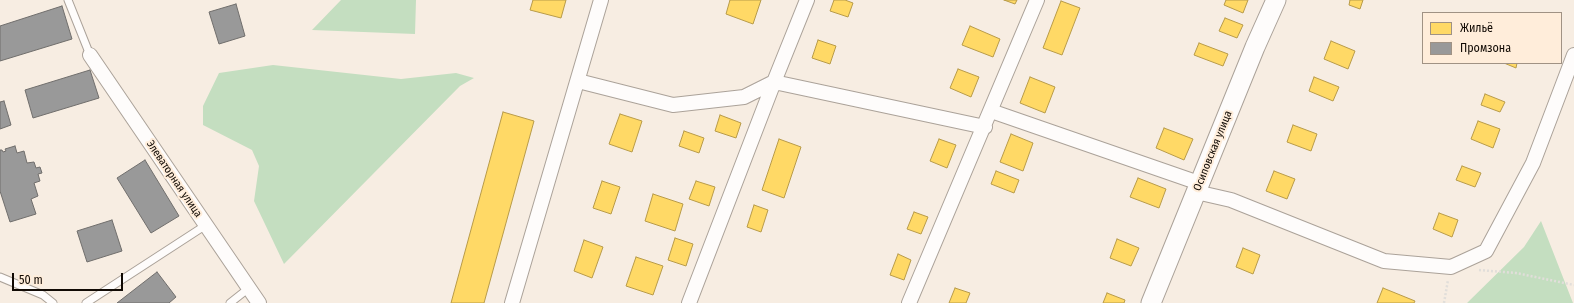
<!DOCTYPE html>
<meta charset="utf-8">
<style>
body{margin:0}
#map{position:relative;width:1574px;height:303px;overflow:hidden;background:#f7ede2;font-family:"Fira Sans Condensed",sans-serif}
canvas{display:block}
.legend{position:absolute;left:1422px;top:12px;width:140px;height:52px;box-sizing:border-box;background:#ffedda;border:1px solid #a09284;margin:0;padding:5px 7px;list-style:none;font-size:12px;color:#110a04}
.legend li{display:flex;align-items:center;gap:8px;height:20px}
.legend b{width:20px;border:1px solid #a09284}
.scale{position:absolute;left:12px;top:273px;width:111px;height:18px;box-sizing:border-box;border:2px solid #110a04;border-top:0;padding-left:5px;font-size:12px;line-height:14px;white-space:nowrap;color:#110a04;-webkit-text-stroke:3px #ffedda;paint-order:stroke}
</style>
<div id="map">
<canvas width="1574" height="303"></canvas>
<ul class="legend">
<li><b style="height:11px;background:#ffd966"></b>Жильё</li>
<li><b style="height:11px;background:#999"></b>Промзона</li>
</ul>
<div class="scale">50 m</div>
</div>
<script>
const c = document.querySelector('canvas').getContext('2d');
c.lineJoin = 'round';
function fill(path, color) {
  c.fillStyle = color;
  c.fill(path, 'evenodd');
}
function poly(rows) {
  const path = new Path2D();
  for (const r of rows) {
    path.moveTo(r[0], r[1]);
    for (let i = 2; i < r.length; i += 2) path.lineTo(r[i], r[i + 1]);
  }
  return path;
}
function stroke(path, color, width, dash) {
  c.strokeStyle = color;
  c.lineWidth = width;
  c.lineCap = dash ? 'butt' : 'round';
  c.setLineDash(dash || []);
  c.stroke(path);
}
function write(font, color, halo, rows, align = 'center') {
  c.font = font + ' "Fira Sans Condensed",sans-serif';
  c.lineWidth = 4;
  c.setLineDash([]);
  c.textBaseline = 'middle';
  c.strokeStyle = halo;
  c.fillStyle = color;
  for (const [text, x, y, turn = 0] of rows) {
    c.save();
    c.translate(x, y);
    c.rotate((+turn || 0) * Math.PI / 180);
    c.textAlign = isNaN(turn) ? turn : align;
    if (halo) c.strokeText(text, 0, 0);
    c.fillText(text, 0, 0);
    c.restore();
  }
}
fill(poly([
 [341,0,416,0,415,34,312,30],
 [273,65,401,79,456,73,474,78,460,86,284,264,254,201,259,166,252,150,203,125,203,106,219,73],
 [1541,221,1573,303,1467,303,1524,247]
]), '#c4dec0');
const homes = poly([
 [533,0,566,0,561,18,530,10,533,0],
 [730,0,761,0,753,24,726,14,730,0],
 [834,0,845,0,853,3,848,17,830,11,834,0],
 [1004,0,1017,0,1015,4,1004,0],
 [1226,0,1248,0,1243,13,1224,5,1226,0],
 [1350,0,1363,0,1360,9,1349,5,1350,0],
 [1061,1,1080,8,1062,55,1043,48,1061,1],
 [1225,18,1243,25,1237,38,1219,31,1225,18],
 [970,26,1000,39,993,57,962,45,970,26],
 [818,40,836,46,830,64,812,58,818,40],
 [1331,41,1355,51,1348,69,1324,59,1331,41],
 [1199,43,1228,54,1223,66,1194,55,1199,43],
 [1504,63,1517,63,1516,68,1504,63],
 [958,69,979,77,971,97,950,88,958,69],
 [1030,77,1055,87,1045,113,1020,103,1030,77],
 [1314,77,1339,87,1333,101,1309,91,1314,77],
 [1485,94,1505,102,1500,112,1481,105,1485,94],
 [503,112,534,121,484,303,451,303,503,112],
 [620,114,642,121,632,152,609,144,620,114],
 [720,115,741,123,736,138,715,131,720,115],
 [1478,121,1500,129,1493,148,1471,139,1478,121],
 [1293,125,1317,134,1311,151,1287,142,1293,125],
 [1164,128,1193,139,1184,160,1156,148,1164,128],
 [684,131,704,138,699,153,679,146,684,131],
 [1011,134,1033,143,1023,171,1000,162,1011,134],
 [779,139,801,147,784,198,762,190,779,139],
 [939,139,956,145,947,168,930,161,939,139],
 [1462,166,1481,173,1475,187,1456,180,1462,166],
 [996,171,1019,180,1014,193,991,184,996,171],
 [1274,171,1295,179,1287,199,1266,191,1274,171],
 [1138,178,1166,189,1159,208,1130,197,1138,178],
 [602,181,620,187,611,214,593,208,602,181],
 [696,181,715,187,709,206,689,199,696,181],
 [653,194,683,204,675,231,645,221,653,194],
 [754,205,768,210,761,232,747,227,754,205],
 [914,212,928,217,921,234,907,229,914,212],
 [1439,213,1458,220,1452,237,1433,229,1439,213],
 [675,238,693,244,686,266,668,260,675,238],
 [1117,239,1139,248,1131,266,1110,258,1117,239],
 [584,240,603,247,592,278,574,271,584,240],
 [1243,248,1260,255,1253,274,1236,267,1243,248],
 [898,254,911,260,904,280,890,275,898,254],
 [636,257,663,266,653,295,626,286,636,257],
 [955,288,970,293,966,303,949,303,955,288],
 [1383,288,1415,301,1414,303,1377,303,1383,288],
 [1107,293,1125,300,1124,303,1103,303,1107,293]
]);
fill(homes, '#ffd966');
stroke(homes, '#b89b49', 1);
const industry = poly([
 [236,4,245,36,219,44,209,12,236,4],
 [62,6,72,39,0,61,0,26,62,6],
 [90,70,99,98,33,118,25,90,90,70],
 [4,101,11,125,0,129,0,102,4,101],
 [15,146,17,153,24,151,27,163,34,162,36,168,40,167,42,173,38,174,40,181,34,183,38,196,31,199,36,214,10,222,0,191,0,150,2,150,3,152,6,151,5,149,15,146],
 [145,160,179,216,151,233,117,178,145,160],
 [112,220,122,251,87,262,77,231,112,220],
 [157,272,176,297,169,303,117,303,157,272]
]);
fill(industry, '#999');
stroke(industry, '#706e6c', 1);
const lane = poly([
 [68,0,90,55],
 [0,277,43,295,53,303],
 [86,303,206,225],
 [230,303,249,288]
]);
const street = poly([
 [90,55,259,303],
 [578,81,673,105,744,97,774,82,985,127],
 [991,111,1199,183],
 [1196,192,1231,200,1384,261,1451,267,1486,251,1533,163,1574,55],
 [512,303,601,0],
 [689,303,774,82,807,0],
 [909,303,1037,0]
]);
const secondary = poly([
 [1151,303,1255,47,1276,0]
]);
stroke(lane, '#aba299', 9);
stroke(street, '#aba299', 16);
stroke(secondary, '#aba299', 21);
stroke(poly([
 [1479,270,1516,273,1574,285],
 [1444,303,1448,280]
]), '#e1deda', 2.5, [2, 2]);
stroke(lane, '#fefcfb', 7);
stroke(street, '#fefcfb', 14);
stroke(secondary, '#fefcfb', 19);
write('11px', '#110a04', '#ffedda', [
 ["Осиповская улица",1213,151,-68],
 ["Элеваторная улица",174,179,56]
]);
</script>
